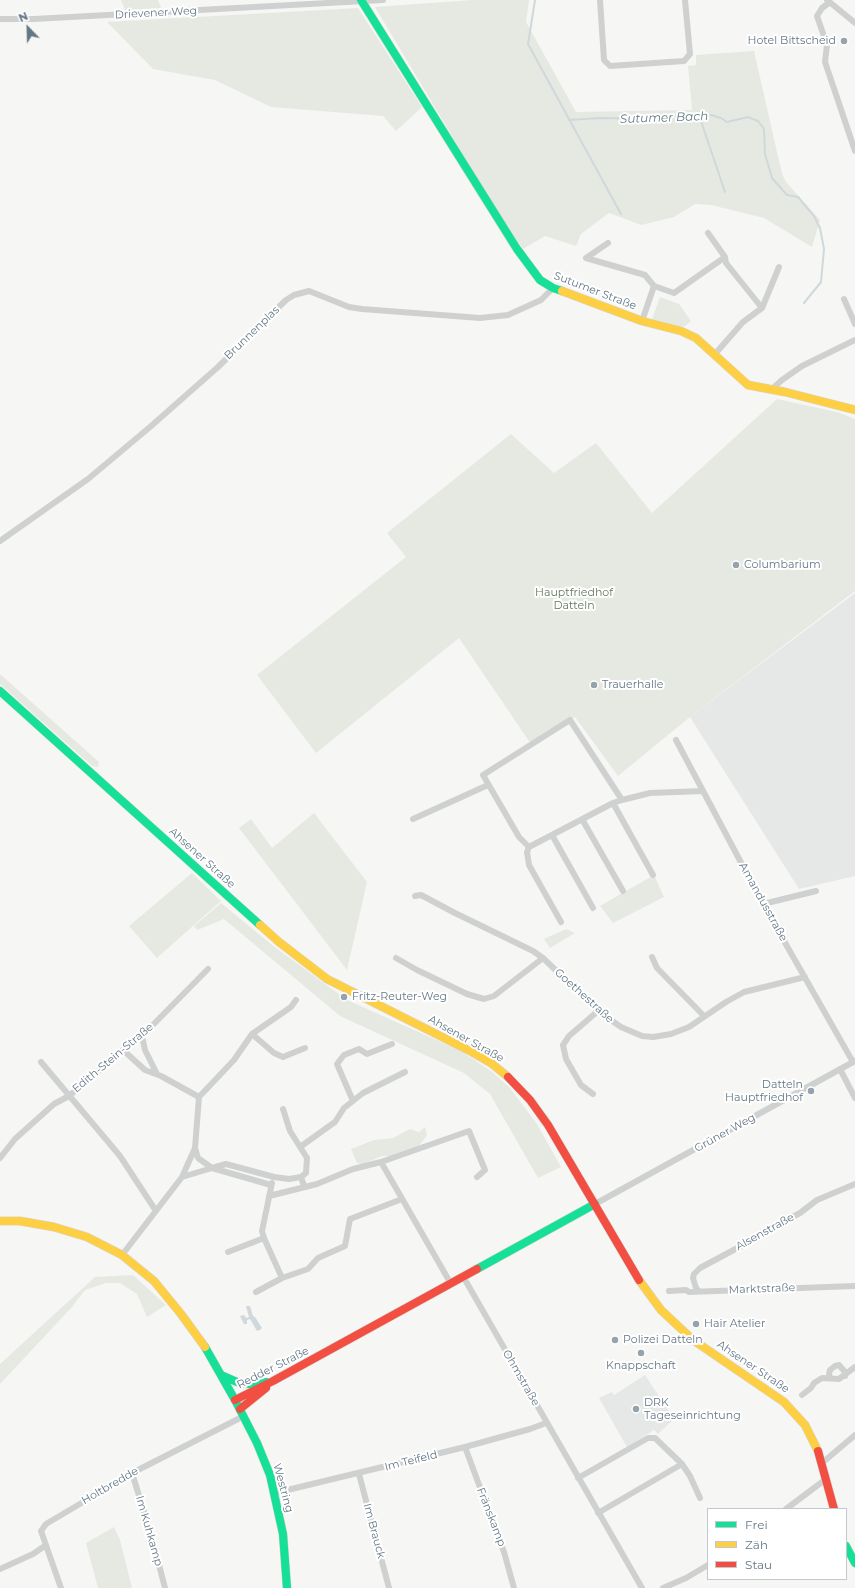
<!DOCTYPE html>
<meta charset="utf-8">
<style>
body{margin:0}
#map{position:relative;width:855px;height:1588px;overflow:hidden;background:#f6f6f4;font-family:Montserrat,sans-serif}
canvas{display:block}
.legend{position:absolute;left:707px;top:1508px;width:140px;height:72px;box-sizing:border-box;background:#fff;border:1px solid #c1c9cf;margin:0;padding:5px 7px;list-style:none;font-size:12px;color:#637787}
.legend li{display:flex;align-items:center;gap:8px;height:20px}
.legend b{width:20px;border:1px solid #c1c9cf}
.north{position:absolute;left:8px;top:8px;width:40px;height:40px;-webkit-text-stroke:3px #fff;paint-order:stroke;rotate:337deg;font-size:11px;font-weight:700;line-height:16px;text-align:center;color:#637787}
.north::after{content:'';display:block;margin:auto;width:14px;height:18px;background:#637787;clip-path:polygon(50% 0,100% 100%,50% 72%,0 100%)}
</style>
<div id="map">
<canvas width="855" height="1588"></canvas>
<ul class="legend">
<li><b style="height:5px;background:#16e098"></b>Frei</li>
<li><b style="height:5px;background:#ffcf43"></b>Zäh</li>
<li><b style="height:5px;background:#f24e42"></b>Stau</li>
</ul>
<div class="north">N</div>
</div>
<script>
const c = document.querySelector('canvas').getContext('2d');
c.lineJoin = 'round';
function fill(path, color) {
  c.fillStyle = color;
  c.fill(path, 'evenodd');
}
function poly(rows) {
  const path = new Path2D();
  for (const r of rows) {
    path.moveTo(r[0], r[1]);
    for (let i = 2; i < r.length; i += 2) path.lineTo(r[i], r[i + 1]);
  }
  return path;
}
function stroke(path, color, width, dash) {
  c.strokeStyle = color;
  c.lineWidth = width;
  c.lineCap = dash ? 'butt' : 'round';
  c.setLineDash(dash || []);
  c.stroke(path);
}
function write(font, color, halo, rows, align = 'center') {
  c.font = font + ' Montserrat,sans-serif';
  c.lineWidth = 4;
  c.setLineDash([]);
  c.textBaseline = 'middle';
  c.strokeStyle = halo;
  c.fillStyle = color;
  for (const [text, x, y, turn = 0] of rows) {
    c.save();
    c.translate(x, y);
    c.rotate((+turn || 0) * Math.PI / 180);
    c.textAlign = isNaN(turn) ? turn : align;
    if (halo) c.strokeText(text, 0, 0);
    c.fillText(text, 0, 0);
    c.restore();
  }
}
fill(poly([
 [855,593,855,876,799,889,690,717],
 [645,1375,674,1419,658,1434,654,1430,627,1447,599,1398,612,1392,614,1395]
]), '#e6e8e7');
fill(poly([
 [121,0,158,0,161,8,125,10],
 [472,0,529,0,526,22,576,112,692,110,688,66,696,65,696,55,754,51,782,174,786,182,820,220,812,247,764,218,711,205,695,204,674,217,641,225,609,213,581,234,576,246,545,236,523,249,486,193,375,7],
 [358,8,422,107,396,131,383,116,271,107,215,80,153,69,107,22],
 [660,297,679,304,691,321,685,326,681,327,652,319],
 [777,399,837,412,855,419,855,591,690,717,618,776,575,717,531,744,459,638,316,753,257,675,406,557,387,533,511,434,554,473,596,443,652,513],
 [0,674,99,762,98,767,92,766,0,684],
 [314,813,367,882,347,970,239,828,251,819,272,848],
 [192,873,221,901,157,958,129,926],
 [654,875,664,897,613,923,600,906],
 [221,903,272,945,347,1000,461,1051,491,1071,510,1088,537,1124,561,1167,538,1178,490,1094,464,1073,340,1016,224,919,197,930,194,926],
 [566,929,575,933,550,948,544,939],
 [425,1127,427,1135,419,1146,395,1156,382,1156,363,1164,357,1163,351,1149,374,1140,393,1138,410,1129,419,1132],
 [133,1275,166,1305,147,1317,137,1294,120,1283,106,1283,85,1290,72,1307,0,1384,0,1364,95,1277],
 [114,1527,120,1540,132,1588,98,1588,86,1543]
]), '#e6e9e2');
fill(poly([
 [246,1306,250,1306,253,1316,255,1317,262,1328,260,1330,257,1331,250,1319,247,1320,247,1324,244,1324,240,1316,244,1315,246,1318,249,1317]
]), '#d0d8db');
stroke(poly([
 [535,0,528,44,621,214],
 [699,115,725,192],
 [569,120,600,118,655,119,674,116,711,115,721,118,727,122,748,117,758,121,764,129,765,154,772,178,787,195,798,197,814,216,820,228,824,249,821,282,804,303]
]), '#d0d8db', 2);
const fast = poly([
 [361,0,517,249,540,280,553,288,562,291],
 [0,691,260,925],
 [477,1269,595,1204],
 [205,1347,235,1400,257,1443,270,1475,283,1534,287,1588],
 [221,1375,237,1382,249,1384,266,1382],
 [846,1546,855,1563]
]);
const slow = poly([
 [562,291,642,321,681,331,696,338,748,385,785,392,855,410],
 [260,925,279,942,327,979,472,1052,491,1063,508,1077],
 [0,1221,20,1221,54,1227,87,1237,122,1255,154,1281,181,1314,205,1347],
 [639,1280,661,1310,693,1340,784,1402,805,1425,818,1451]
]);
const jam = poly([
 [508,1077,530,1100,548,1125,639,1280],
 [235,1400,273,1381,477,1269],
 [240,1409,266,1388],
 [818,1451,834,1509]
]);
stroke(fast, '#d2d4d4', 9);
stroke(slow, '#d2d4d4', 9);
stroke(jam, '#d2d4d4', 9);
stroke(poly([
 [600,0,604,60,610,66,684,61,690,54,685,0],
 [827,0,855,23],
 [830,2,822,8,817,16,827,45,825,62,855,151],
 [0,19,34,19,383,0],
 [708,233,725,257],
 [608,243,586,258,645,275,654,286,674,293,725,257,726,263,762,308,743,322,715,354],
 [844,299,855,324],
 [762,308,779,267],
 [642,321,654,286],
 [772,389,782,380,802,366,855,340],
 [0,541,88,479,150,427,218,367,286,300,294,295,309,291,349,307,362,309,480,318,508,315,541,300,553,288],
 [676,740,763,904,853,1062],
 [622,800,570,720,483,775,519,837,529,847,613,803,622,800,650,793,703,791],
 [613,803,653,875],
 [413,819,488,785],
 [582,819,623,891],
 [552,835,593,908],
 [529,847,527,852,529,865,561,922],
 [415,896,421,895,455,913,533,951,543,958,598,1011,621,1027,642,1036,653,1037,671,1034,689,1027,726,1002,744,992,805,977],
 [763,904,816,891],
 [652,957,657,968,704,1016],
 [396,958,417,970,467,994,484,999,494,996,543,958],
 [252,1034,274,1053,283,1057,305,1048],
 [142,1036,145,1050,157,1074],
 [123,1050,145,1070,161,1076,199,1097],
 [41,1062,120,1156,156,1211],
 [840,1069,855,1098],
 [593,1094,581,1085,566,1059,563,1045,569,1036,598,1011],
 [353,1101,337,1064,344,1055,359,1049,367,1054,392,1044],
 [283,1109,290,1131,307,1158,306,1173,301,1177],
 [300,1147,335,1122,344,1108,363,1093,405,1072],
 [195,1148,198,1158,212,1168,226,1164,274,1177,289,1179,301,1177,304,1186],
 [0,1158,15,1139,54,1104,69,1096,123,1050,142,1036,208,969],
 [381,1162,469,1131,485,1170,477,1177],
 [182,1177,195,1148,199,1097,234,1060,252,1034,291,1007,296,1000],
 [272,1183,262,1231,264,1238,282,1278],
 [269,1196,317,1184,353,1169,381,1162,451,1284],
 [595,1204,855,1061],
 [228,1252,264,1238],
 [122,1255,182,1177,212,1168,271,1185],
 [464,1278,642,1588],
 [669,1291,686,1290,689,1292,855,1286],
 [699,1291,696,1288,693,1278,694,1274,700,1268,756,1238,764,1231,779,1223,785,1221,800,1213,817,1200,855,1184],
 [256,1292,282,1278,308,1269,318,1258,345,1246,350,1219,402,1199],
 [830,1378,829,1374,830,1370,835,1366,839,1365,845,1372,845,1376],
 [802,1395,811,1388,814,1383,822,1378,839,1379,855,1367],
 [465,1447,504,1552,514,1588],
 [822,1463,855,1435],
 [132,1473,151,1534,165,1588],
 [359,1474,389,1588],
 [578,1478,648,1438,655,1438,682,1464,690,1476,700,1498],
 [275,1493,465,1447,530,1429,546,1423],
 [786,1509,826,1479],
 [598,1513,682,1464],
 [0,1569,33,1554,46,1545],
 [61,1588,41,1531,46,1524,132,1473,244,1416],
 [663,1588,686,1578,708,1565]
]), '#cfd1d1', 6);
stroke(fast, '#16e098', 8);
stroke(slow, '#ffcf43', 8);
stroke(jam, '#f24e42', 8);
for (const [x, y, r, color] of [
 [844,41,4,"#96a3ad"],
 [736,565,4,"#96a3ad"],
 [594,685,4,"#96a3ad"],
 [344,997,4,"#96a3ad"],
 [811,1091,4,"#96a3ad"],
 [696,1324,4,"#96a3ad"],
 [615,1340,4,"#96a3ad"],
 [641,1353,4,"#96a3ad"],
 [636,1409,4,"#96a3ad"]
]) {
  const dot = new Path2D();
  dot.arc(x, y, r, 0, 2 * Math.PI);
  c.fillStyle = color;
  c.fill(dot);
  stroke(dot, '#fff', 1.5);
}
write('11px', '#637787', '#fff', [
 ["Drievener Weg",156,13,-3],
 ["Sutumer Straße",595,291,21],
 ["Brunnenplas",252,333,-44],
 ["Ahsener Straße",202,858,42],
 ["Amandusstraße",763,902,61],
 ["Goethestraße",584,996,42],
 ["Ahsener Straße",466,1039,29],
 ["Edith-Stein-Straße",113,1058,-40],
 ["Grüner Weg",725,1133,-29],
 ["Alsenstraße",765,1232,-29],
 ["Marktstraße",762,1289,-2],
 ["Ahsener Straße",753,1367,34],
 ["Redder Straße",273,1368,-27],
 ["Ohmstraße",521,1378,60],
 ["Im Teifeld",411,1461,-14],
 ["Holtbredde",110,1486,-30],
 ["Westring",283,1488,75],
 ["Fränskamp",491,1517,69],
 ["Im Kuhkamp",149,1531,74],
 ["Im Brauck",374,1531,75]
]);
write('11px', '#637787', '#fff', [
 ["Hotel Bittscheid",836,41,"right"],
 ["Columbarium",744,565],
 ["Trauerhalle",602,685],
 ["Fritz-Reuter-Weg",352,997],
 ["Datteln",803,1085,"right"],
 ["Hauptfriedhof",803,1098,"right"],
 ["Hair Atelier",704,1324],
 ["Polizei Datteln",623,1340],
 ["Knappschaft",641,1366,"center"],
 ["DRK",644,1403],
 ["Tageseinrichtung",644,1416]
], 'left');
write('11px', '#64785f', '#fff', [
 ["Hauptfriedhof",574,593],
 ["Datteln",574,606]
]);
write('italic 12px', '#5f7a83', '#fff', [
 ["Sutumer Bach",664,118,-2]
]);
</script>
